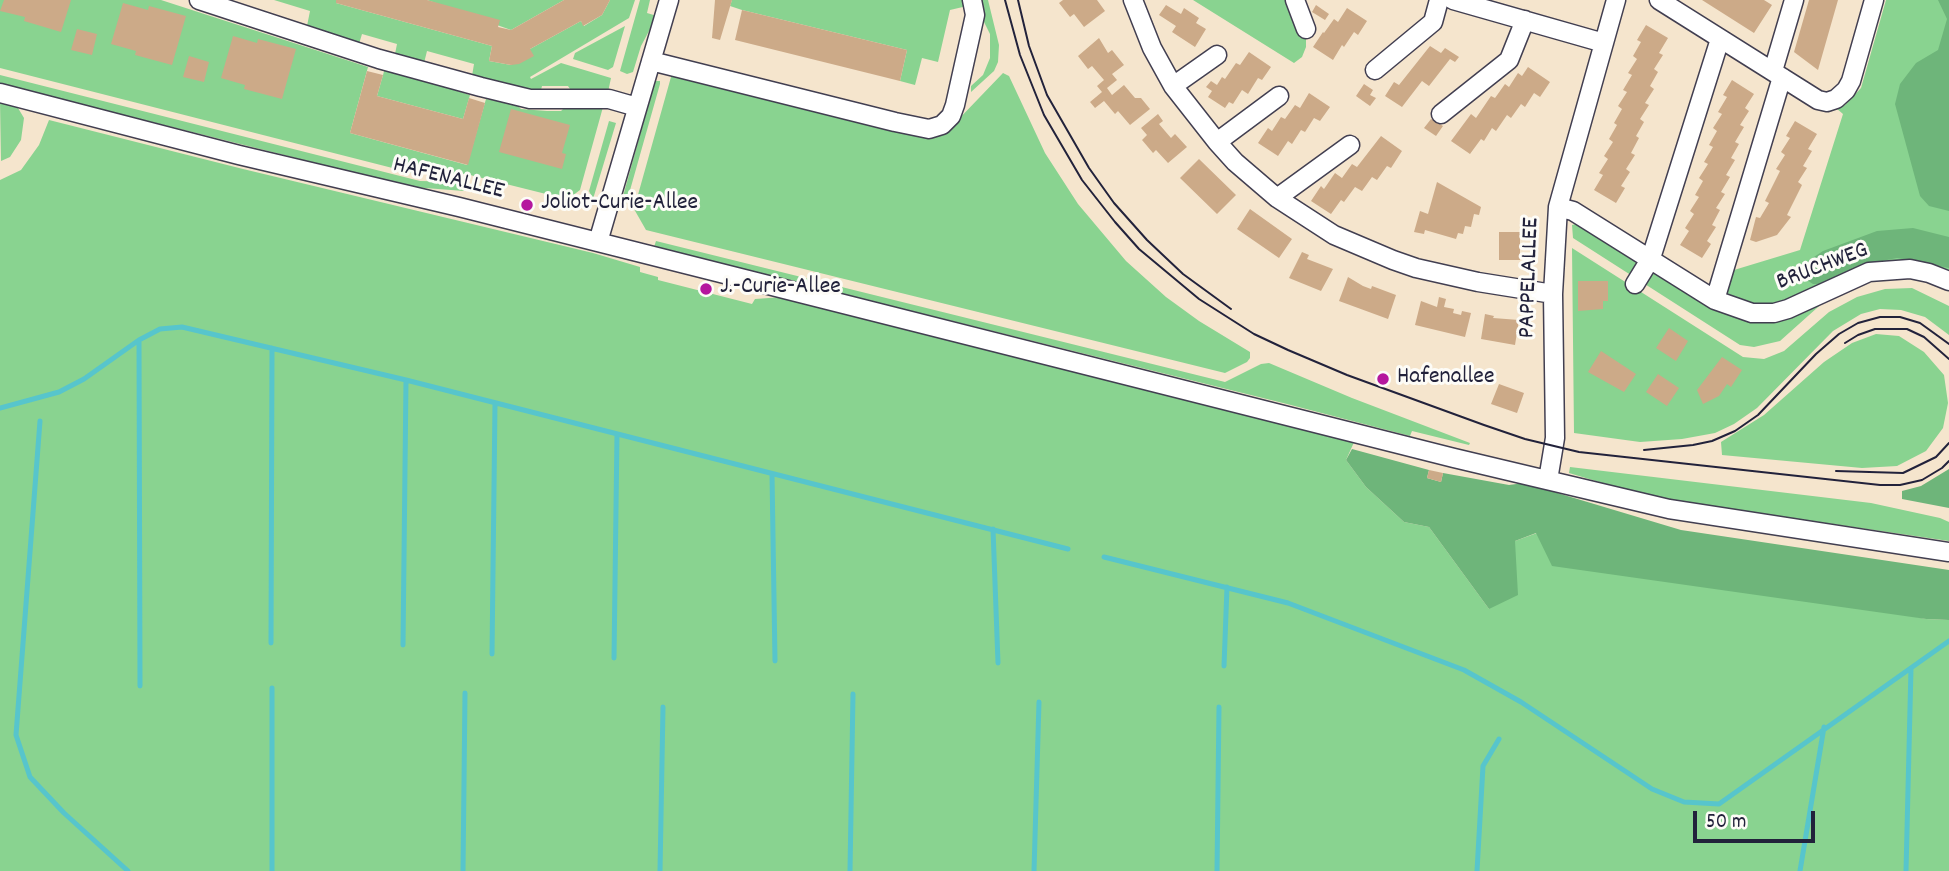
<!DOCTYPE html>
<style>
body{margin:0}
#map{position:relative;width:1949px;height:871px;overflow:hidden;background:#f5e5cd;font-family:Dekko,sans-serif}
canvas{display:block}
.scale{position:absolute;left:1693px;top:811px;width:122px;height:32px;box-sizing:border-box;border:4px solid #22223b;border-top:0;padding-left:9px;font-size:21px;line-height:24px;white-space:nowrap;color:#22223b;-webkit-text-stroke:5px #fdfcf7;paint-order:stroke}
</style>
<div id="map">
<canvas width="1949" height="871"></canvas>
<div class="scale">50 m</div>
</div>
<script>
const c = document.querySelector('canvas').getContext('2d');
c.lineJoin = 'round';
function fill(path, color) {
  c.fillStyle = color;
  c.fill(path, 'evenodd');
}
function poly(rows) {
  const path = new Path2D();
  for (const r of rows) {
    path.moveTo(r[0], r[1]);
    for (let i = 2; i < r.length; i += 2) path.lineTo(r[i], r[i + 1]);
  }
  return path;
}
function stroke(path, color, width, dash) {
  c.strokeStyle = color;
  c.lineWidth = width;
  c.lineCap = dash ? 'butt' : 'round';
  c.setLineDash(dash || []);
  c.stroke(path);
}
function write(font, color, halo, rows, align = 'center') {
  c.font = font + ' Dekko,sans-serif';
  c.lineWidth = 6;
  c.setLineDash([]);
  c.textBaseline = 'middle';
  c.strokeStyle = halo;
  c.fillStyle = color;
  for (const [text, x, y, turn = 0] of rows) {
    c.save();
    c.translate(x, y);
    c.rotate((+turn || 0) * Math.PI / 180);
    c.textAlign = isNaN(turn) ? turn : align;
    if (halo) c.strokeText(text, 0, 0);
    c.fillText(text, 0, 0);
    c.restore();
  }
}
fill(poly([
 [0,0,161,0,368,67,350,133,467,165,486,99,517,105,521,109,547,111,561,111,567,105,603,107,580,190,572,196,550,195,466,174,416,174,0,68],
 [274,0,336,0,336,3,492,46,489,61,511,65,530,49,581,21,584,26,602,15,610,0,635,0,629,18,530,77,531,79,561,63,611,78,608,92,590,89,570,89,568,86,542,86,541,90,526,90,472,76,474,64,427,51,424,63,395,54,397,44,362,34,359,44,307,26,310,11],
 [427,0,564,0,511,30],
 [640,0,650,0,647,13,657,16,641,46,633,72,627,74,620,71],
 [732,0,966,0,967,6,950,10,938,62,922,58,915,85,900,81,907,50,742,10,730,6],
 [978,0,988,0,999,45,998,62,994,71,971,92,971,86,983,75,990,58,990,34,980,14],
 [1193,0,1295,0,1306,29,1306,47,1302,57,1294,63],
 [1886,0,1949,0,1949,272,1937,267,1816,288,1781,303,1770,304,1743,303,1726,297,1734,270,1800,250,1843,114,1836,108,1845,105,1861,88],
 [625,26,613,67,608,70,573,59,575,53],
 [385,68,470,95,463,119,377,96],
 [1003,73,1009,76,1045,153,1078,204,1126,261,1166,297,1199,321,1250,352,1250,358,1247,362,1225,373,646,230,634,209,671,77,674,75,920,137,937,135,954,124],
 [0,75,420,181,465,182,464,191,412,187,0,84],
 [655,81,660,81,660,84,625,208,620,207],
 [0,101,18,108,24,118,21,140,10,157,1,161],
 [49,120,243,169,593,253,640,267,640,272,658,277,658,280,752,304,755,299,783,297,1355,440,1346,460,1366,487,1404,522,1429,527,1489,609,1515,541,1537,533,1926,619,1949,620,1949,871,0,871,0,180,21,170,39,145],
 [609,121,616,123,593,199,589,191],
 [1580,223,1727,313,1827,299,1780,341,1754,347,1740,345,1573,238,1572,225],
 [656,241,1225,382,1261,364,1269,363,1352,398,1470,443,1469,445,1412,431,1410,436,1287,404,654,247],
 [1572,248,1743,357,1764,359,1784,351,1829,312,1857,297,1885,289,1912,288,1949,306,1949,335,1925,317,1901,310,1880,309,1861,314,1833,331,1757,408,1734,424,1715,433,1682,439,1640,442,1574,433],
 [1876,334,1899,336,1924,352,1944,375,1948,403,1943,428,1926,451,1897,466,1862,468,1722,455,1721,442,1764,415,1824,362,1852,343],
 [1570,467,1871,503,1940,518,1949,522,1949,541,1696,504,1629,491,1569,473]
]), '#89d390');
fill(poly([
 [1938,0,1949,0,1949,211,1929,206,1920,196,1895,104,1900,84,1916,63,1938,50,1947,19],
 [1913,228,1949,237,1949,268,1897,258,1862,265,1822,284,1813,284,1805,279,1804,270,1808,261,1823,251,1877,231],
 [1352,449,1429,470,1427,478,1441,482,1443,473,1509,485,1524,483,1681,530,1949,570,1949,620,1926,619,1552,566,1536,533,1515,541,1518,595,1489,609,1429,527,1404,522,1366,487,1346,460],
 [1949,469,1949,508,1902,499,1902,491,1921,486]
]), '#6eb57a');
stroke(poly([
 [139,340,140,686],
 [0,408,59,392,84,379,139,340,160,329,182,327,406,380,1068,549],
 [40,421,16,735,30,777,64,813,128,871],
 [772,474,775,661],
 [993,529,998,663],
 [1104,557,1288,603,1464,670,1521,702,1652,789,1684,802,1719,804,1949,641],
 [271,643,272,348],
 [403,645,406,380],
 [492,654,495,404],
 [614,658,617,434],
 [1224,666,1227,587],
 [272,688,272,871],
 [463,871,465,693],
 [660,871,663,707],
 [850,871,853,694],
 [1034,871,1039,702],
 [1217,871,1219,707],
 [1477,871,1483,766,1499,739],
 [1800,871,1824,727],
 [1906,871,1911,668]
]), '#57c5cc', 5);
fill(poly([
 [4,0,71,0,61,32,24,21,25,17,0,11],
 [336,0,427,0,500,20,498,27,511,30,564,0,610,0,602,15,583,26,581,21,530,49,534,56,519,64,511,65,489,61,492,46,336,3],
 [715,0,732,0,720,40,712,38],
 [1063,0,1097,0,1105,11,1084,27,1074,14,1070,17,1059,3],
 [1702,0,1764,0,1772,5,1754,33],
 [1809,0,1838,0,1818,70,1794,52],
 [123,3,148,10,149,6,186,16,172,65,135,55,136,51,111,44],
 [1166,5,1181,14,1184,8,1199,18,1196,23,1206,29,1195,47,1172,32,1176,26,1159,15],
 [1316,5,1329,14,1325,20,1312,12],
 [1347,8,1367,21,1358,35,1354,32,1344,47,1342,45,1333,60,1313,47,1323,32,1324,33,1334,19,1338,22],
 [742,10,907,50,900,81,735,40],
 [1646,25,1668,38,1659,53,1663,55,1654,69,1658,72,1650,86,1654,89,1645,103,1649,105,1640,119,1644,122,1636,136,1639,138,1631,153,1635,155,1626,169,1630,172,1621,186,1625,188,1616,203,1594,190,1603,175,1599,173,1608,159,1604,156,1613,142,1609,139,1617,125,1614,123,1622,109,1618,106,1627,92,1623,90,1632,75,1628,73,1637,59,1633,56,1641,42,1637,40],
 [77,29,97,34,92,55,71,50],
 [233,36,257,43,258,39,296,49,282,99,244,89,245,85,221,78],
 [1099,38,1108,53,1112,50,1124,65,1112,74,1117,80,1107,88,1112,95,1124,85,1135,98,1141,98,1150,109,1130,125,1118,111,1115,114,1104,101,1095,108,1090,102,1102,92,1097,86,1104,80,1092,66,1088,69,1078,56],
 [1430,46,1441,53,1445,48,1459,57,1455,62,1450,59,1429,86,1422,81,1402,107,1385,96,1394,82,1399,85],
 [1249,52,1271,67,1262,80,1258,78,1248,94,1242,90,1233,104,1229,102,1225,108,1208,97,1212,91,1206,87,1211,81,1217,85,1222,77,1225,79,1236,63,1240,65],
 [189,56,209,62,204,82,183,77],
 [1528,67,1550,82,1540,97,1534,93,1525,107,1521,104,1511,118,1507,115,1496,131,1492,128,1484,141,1481,139,1470,154,1451,141,1471,114,1476,118,1491,96,1495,98,1505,84,1509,87,1518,73,1522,76],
 [367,71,383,75,377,96,463,119,469,98,485,103,468,165,350,133],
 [1732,80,1754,94,1745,108,1749,111,1740,125,1744,127,1735,142,1739,144,1731,158,1735,160,1726,175,1730,177,1721,192,1725,194,1716,208,1720,210,1712,225,1716,227,1707,241,1711,244,1702,258,1680,245,1689,231,1685,228,1694,214,1690,211,1699,197,1695,195,1703,181,1699,178,1708,164,1704,162,1713,147,1709,145,1717,131,1713,128,1722,114,1718,112,1727,97,1723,95],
 [1364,84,1373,90,1370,95,1376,98,1370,106,1356,96],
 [1309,93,1330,107,1320,121,1314,118,1305,132,1301,130,1292,144,1288,141,1278,156,1258,143,1268,128,1272,131,1281,117,1285,119,1295,105,1300,108],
 [511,109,570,125,562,153,566,154,562,169,499,152],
 [1158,114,1163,121,1159,124,1171,138,1175,134,1187,147,1168,163,1156,150,1153,153,1142,140,1147,135,1141,128],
 [1431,119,1443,126,1436,136,1424,128],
 [1795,121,1817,134,1808,149,1812,151,1803,166,1807,168,1798,182,1802,185,1787,215,1791,217,1777,235,1756,242,1750,240,1756,217,1760,218,1769,203,1765,201,1780,171,1776,169,1785,155,1781,152,1790,138,1786,136],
 [1381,136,1402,151,1391,168,1387,166,1377,180,1372,177,1362,191,1355,187,1344,202,1341,200,1331,214,1311,201,1321,186,1324,189,1335,173,1342,178,1352,164,1357,167],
 [1199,159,1236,195,1217,214,1180,178],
 [1437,182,1481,207,1479,215,1474,214,1471,227,1465,226,1463,234,1458,233,1456,239,1425,230,1424,234,1414,232,1420,211,1428,214],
 [1250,209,1292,239,1279,258,1237,229],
 [1499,232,1520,232,1520,260,1499,260],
 [1302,252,1309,255,1307,259,1333,269,1321,291,1289,278],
 [1348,277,1363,286,1371,289,1372,286,1396,295,1388,319,1339,301],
 [1578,281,1608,281,1608,301,1603,301,1603,309,1578,311],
 [1439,297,1446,299,1444,307,1454,309,1453,313,1461,315,1462,311,1471,313,1465,337,1415,325,1421,301,1437,307],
 [1485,314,1494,316,1493,318,1519,320,1515,345,1481,339],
 [1669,328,1688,341,1676,361,1656,348],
 [1601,351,1636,374,1624,392,1588,372],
 [1722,357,1742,370,1731,387,1727,384,1719,396,1703,404,1697,390],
 [1658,374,1679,388,1667,406,1646,392],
 [1499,384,1524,393,1517,413,1491,404],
 [1429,470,1443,473,1441,482,1427,478]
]), '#ca8');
const minor = poly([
 [199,0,379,59,481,87,530,99,609,99,637,107],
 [1133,0,1152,48,1173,86,1217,142,1235,162,1277,198,1334,235,1393,260,1416,268,1478,282,1553,294],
 [1295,0,1306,29],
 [1453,0,1604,43],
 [1659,0,1818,100,1827,102,1836,99,1846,90,1851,81,1874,0],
 [651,61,895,122,929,129,942,125,951,116,955,105,975,15,972,0],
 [1375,70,1433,22,1439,0],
 [1773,71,1794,0],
 [1173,86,1217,55],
 [0,93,239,155,459,207,1454,458,1669,509,1949,552],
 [1441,114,1509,60,1525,20],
 [1217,142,1279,96],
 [1277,198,1350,145],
 [1558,207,1573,211,1715,300,1752,313,1774,313,1788,309,1869,272,1910,269,1929,273,1949,281],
 [598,242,669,0],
 [1635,284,1651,258,1720,39],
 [1715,300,1782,77],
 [1548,480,1555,438,1553,294,1558,207,1616,0]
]);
stroke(minor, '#423f51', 21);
stroke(minor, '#fff', 18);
stroke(poly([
 [1005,0,1020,55,1044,115,1082,180,1115,222,1139,249,1199,299,1254,334,1288,350,1347,375,1484,425,1525,439,1579,452,1880,485,1900,485,1922,480,1942,468,1949,461],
 [1018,0,1029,46,1047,95,1089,168,1114,203,1147,240,1183,274,1231,309],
 [1845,343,1858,335,1875,329,1907,329,1924,337,1949,359],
 [1644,450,1693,445,1712,441,1735,431,1758,415,1816,354,1839,334,1858,323,1880,317,1900,317,1920,323,1949,344],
 [1836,471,1903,473,1936,457,1949,443]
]), '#22223b', 2);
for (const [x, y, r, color] of [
 [527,205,7,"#b5179e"],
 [706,289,7,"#b5179e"],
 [1383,379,7,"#b5179e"]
]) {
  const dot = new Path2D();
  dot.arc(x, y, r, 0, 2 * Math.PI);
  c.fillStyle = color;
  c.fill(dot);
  stroke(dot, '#fdfcf7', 2.5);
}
write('24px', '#22223b', '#fdfcf7', [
 ["HAFENALLEE",448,180,14],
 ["BRUCHWEG",1823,268,-21],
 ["PAPPELALLEE",1531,278,-88]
]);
write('24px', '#22223b', '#fdfcf7', [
 ["Joliot-Curie-Allee",541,205],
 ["J.-Curie-Allee",720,289],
 ["Hafenallee",1397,379]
], 'left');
</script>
